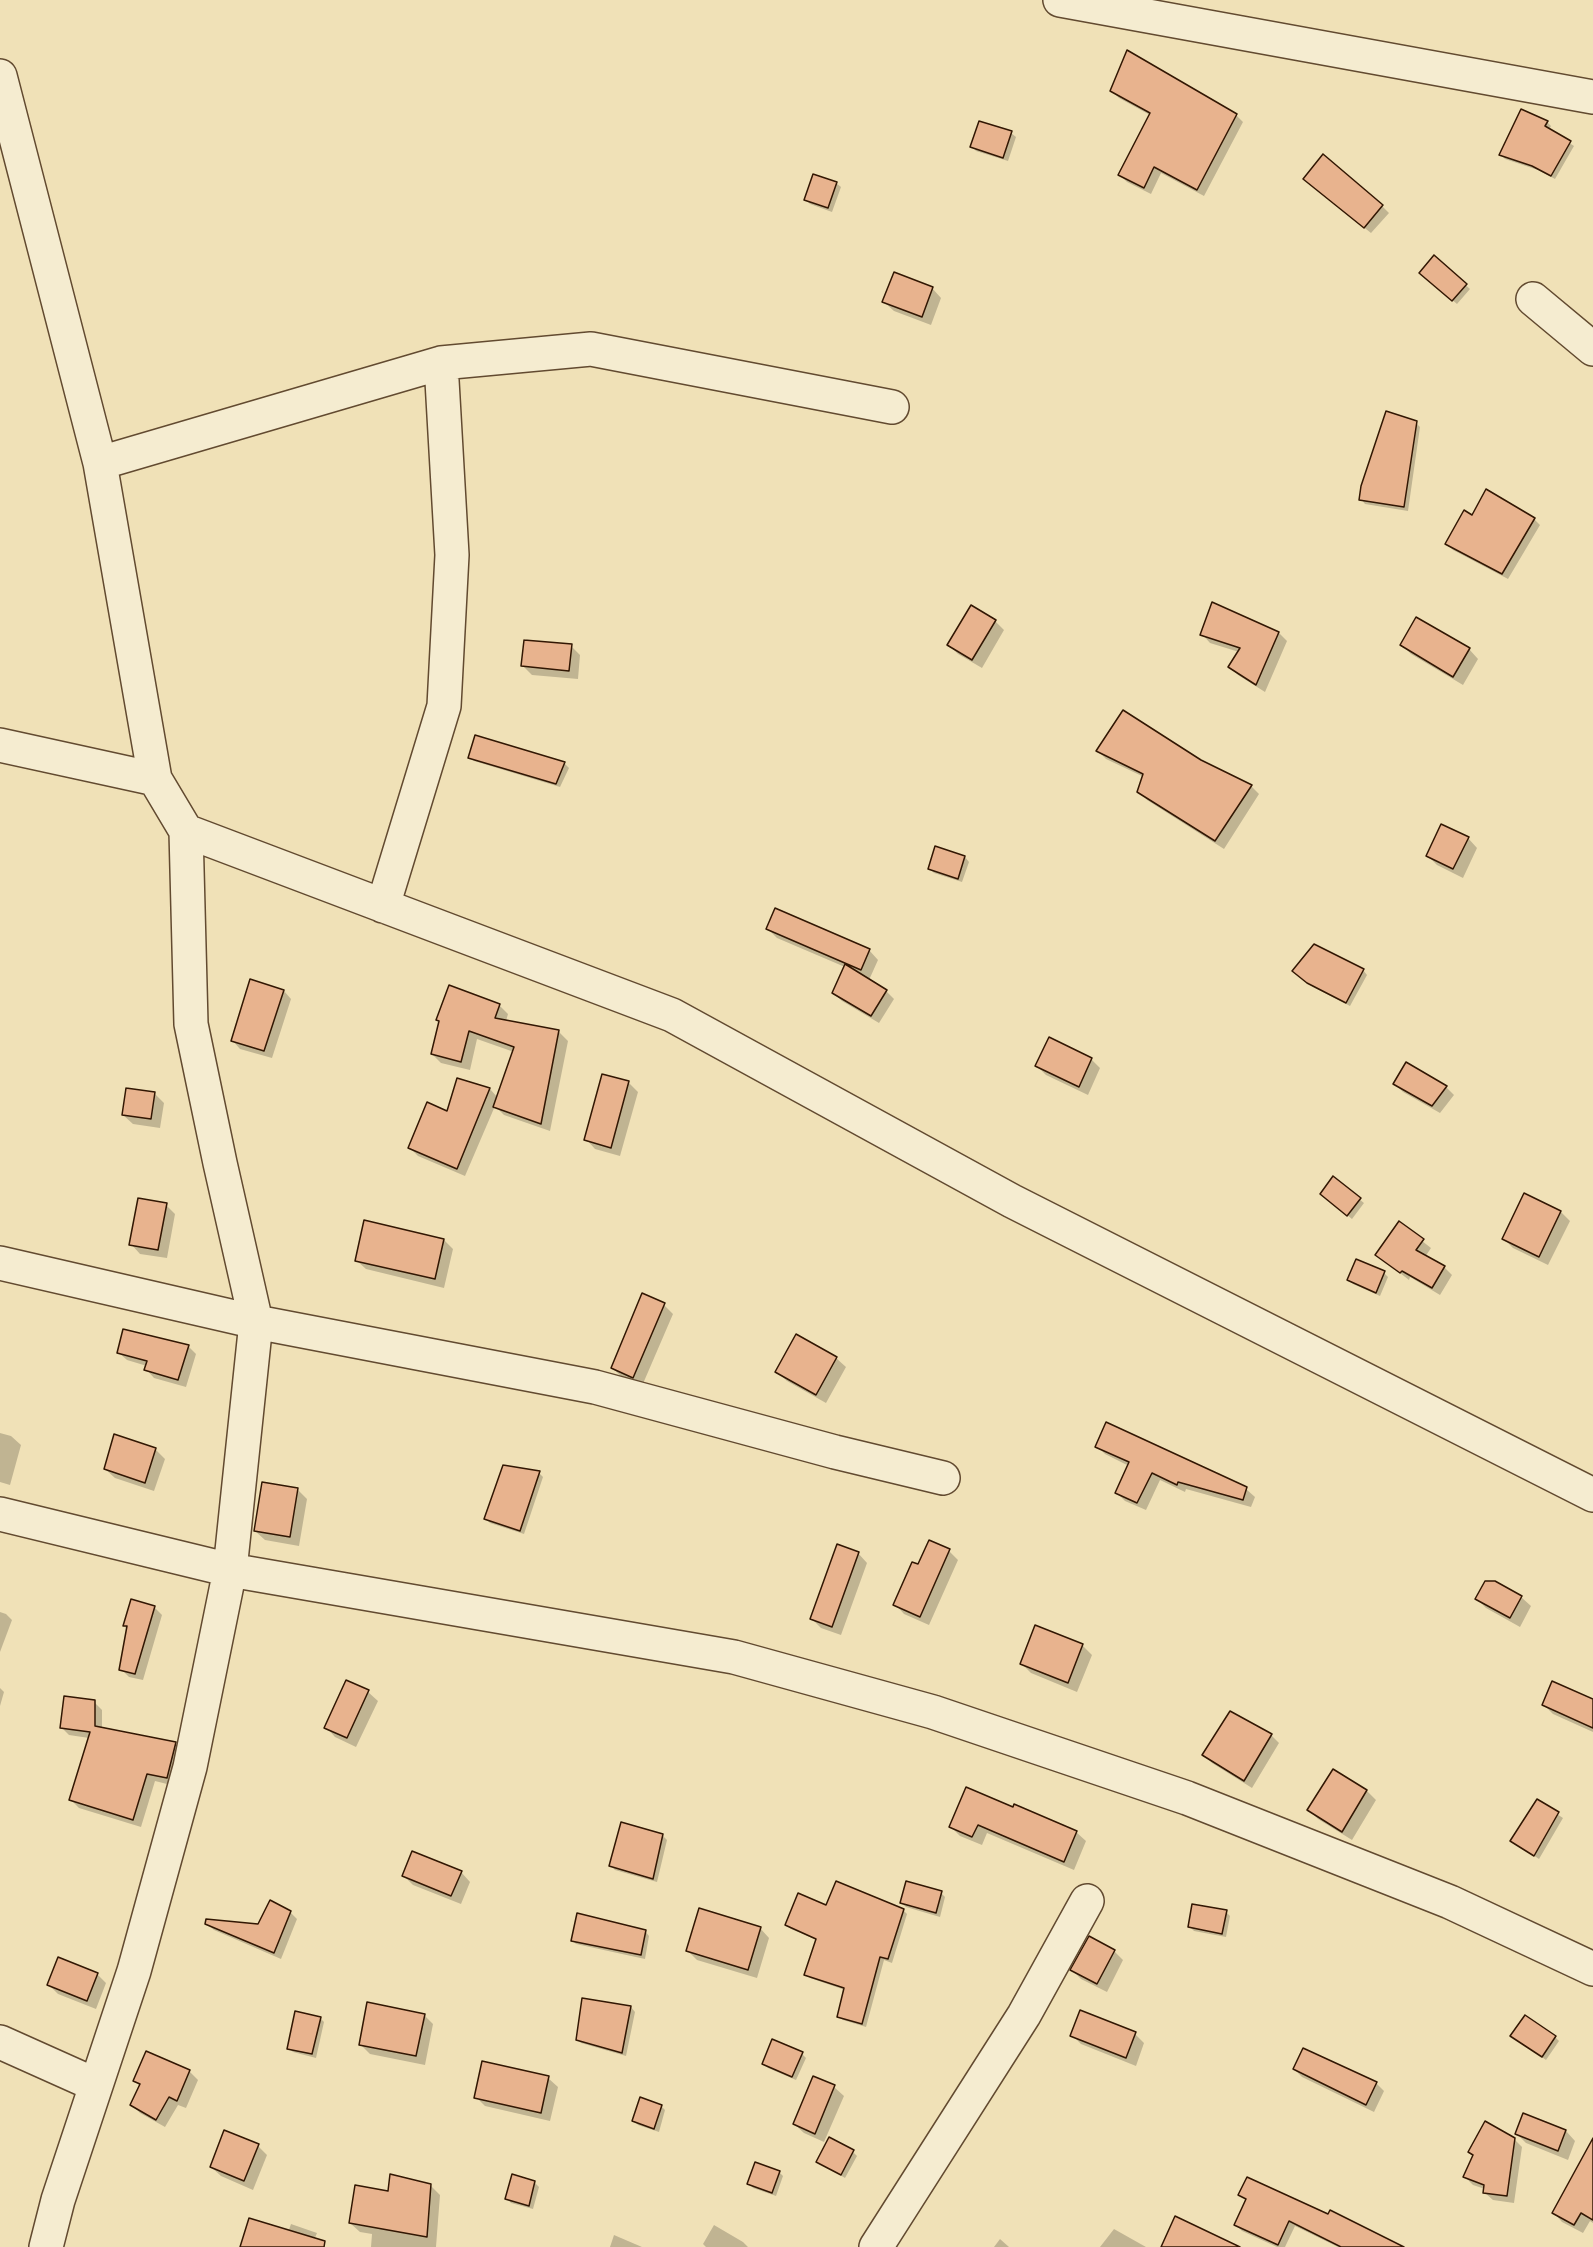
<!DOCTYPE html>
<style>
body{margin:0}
canvas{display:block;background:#f0e1b7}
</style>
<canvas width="1593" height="2247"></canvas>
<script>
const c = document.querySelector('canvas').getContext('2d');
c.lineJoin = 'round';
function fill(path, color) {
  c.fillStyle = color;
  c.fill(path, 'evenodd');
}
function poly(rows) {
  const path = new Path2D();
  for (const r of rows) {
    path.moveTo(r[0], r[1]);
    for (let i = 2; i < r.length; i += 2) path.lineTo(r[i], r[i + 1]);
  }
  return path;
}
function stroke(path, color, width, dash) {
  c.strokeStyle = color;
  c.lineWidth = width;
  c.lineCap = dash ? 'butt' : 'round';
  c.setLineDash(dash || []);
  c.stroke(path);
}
fill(poly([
 [1112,91,1236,115,1243,122,1204,196,1161,173,1151,194,1127,182,1120,175,1150,115,1119,98],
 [1547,122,1551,126,1549,130,1574,146,1555,179,1538,170,1505,159,1501,155],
 [1011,133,1016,137,1008,161,976,151,972,146],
 [836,183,841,187,832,212,810,204,806,200],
 [1312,186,1382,206,1389,213,1371,233],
 [1434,257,1470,289,1457,304,1425,277],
 [932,288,941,298,931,325,894,311,884,302],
 [1416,423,1420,427,1408,511,1365,504,1361,499],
 [1473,517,1534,519,1540,525,1508,579,1453,550,1447,544],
 [995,621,1004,630,982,668,958,654,949,645],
 [1279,633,1287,641,1265,692,1238,675,1229,667,1239,652,1210,643,1202,634],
 [1402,645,1469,649,1478,659,1463,685,1411,654],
 [571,646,580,655,578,679,532,675,523,666],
 [476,737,565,764,569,768,560,787,474,761,470,757],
 [1098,751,1201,762,1251,786,1259,794,1224,849,1147,800,1139,791,1144,777,1106,759],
 [1468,838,1477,848,1463,878,1437,865,1428,856],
 [936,848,965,857,969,862,962,882,934,873,930,869],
 [768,929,869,950,878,960,869,980,886,991,894,999,879,1023,842,1001,833,993,845,967,777,938],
 [1363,970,1367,975,1350,1006,1313,987,1298,975],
 [251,981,284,991,291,999,272,1058,240,1049,233,1041],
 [499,1005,508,1014,506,1021,559,1032,568,1041,550,1131,504,1115,495,1106,465,1176,418,1156,410,1148,448,1113,458,1080,490,1089,498,1098,514,1052,477,1039,470,1070,441,1063,432,1054],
 [1091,1059,1100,1068,1088,1095,1046,1075,1037,1066],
 [1407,1064,1446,1087,1454,1095,1440,1113,1403,1092,1395,1084],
 [628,1082,638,1092,620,1156,595,1149,586,1139],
 [154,1093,164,1103,160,1128,133,1124,123,1115],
 [1333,1178,1364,1203,1352,1219,1326,1198],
 [1525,1195,1561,1212,1570,1221,1548,1265,1513,1248,1504,1239],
 [166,1205,175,1214,167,1258,140,1254,131,1244],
 [1399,1223,1431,1248,1425,1257,1444,1267,1452,1275,1440,1295,1410,1277,1409,1280,1377,1255],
 [444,1240,453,1249,444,1288,366,1269,356,1260],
 [1384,1273,1388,1277,1380,1296,1353,1284,1349,1280],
 [664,1305,673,1314,642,1386,622,1377,612,1368],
 [188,1346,196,1354,186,1387,154,1378,146,1369,147,1366,127,1360,118,1352],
 [836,1358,846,1367,826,1403,787,1381,777,1372],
 [0,1433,11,1436,21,1445,10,1485,0,1482],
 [1097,1446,1246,1489,1255,1497,1251,1507,1186,1489,1185,1492,1160,1480,1146,1510,1125,1501,1117,1493,1129,1466,1105,1454],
 [155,1449,165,1459,154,1491,115,1478,105,1469],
 [539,1473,543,1477,524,1534,490,1523,486,1519],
 [297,1489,307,1499,299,1546,265,1540,255,1531],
 [949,1551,958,1560,929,1625,904,1614,895,1604,918,1566],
 [858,1553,867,1563,841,1635,821,1628,812,1619],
 [1521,1597,1531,1606,1520,1627,1486,1608,1477,1599],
 [154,1607,162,1615,143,1680,129,1677,121,1669,128,1630,124,1626],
 [0,1612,6,1614,12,1620,0,1652],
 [1082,1645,1092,1655,1077,1692,1031,1673,1022,1664],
 [347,1682,368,1692,378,1701,356,1747,335,1737,326,1727],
 [0,1688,4,1692,0,1706],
 [1593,1700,1593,1732,1553,1714,1544,1705],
 [94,1702,102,1710,102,1729,175,1743,183,1751,175,1786,155,1781,141,1827,79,1808,71,1800,89,1738,69,1735,61,1727],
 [1271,1735,1279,1743,1252,1788,1212,1763,1204,1755],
 [1333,1771,1367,1791,1376,1800,1352,1840,1318,1819,1309,1810],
 [1537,1801,1563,1818,1539,1859,1512,1841],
 [1014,1809,1076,1832,1086,1841,1074,1870,987,1833,982,1845,960,1836,951,1827],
 [622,1824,663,1836,667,1840,657,1882,615,1870,611,1866],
 [461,1872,470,1882,461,1904,413,1885,404,1876],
 [941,1893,945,1897,940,1917,906,1907,901,1903],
 [826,1907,903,1910,907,1914,892,1963,884,1960,866,2027,843,2020,838,2016,845,1990,810,1978,806,1974,817,1940,791,1929,786,1925],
 [290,1912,297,1919,281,1959,214,1930,207,1924,259,1925],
 [1226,1912,1230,1916,1226,1937,1194,1931,1190,1927],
 [760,1928,769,1938,757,1978,697,1960,688,1951],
 [645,1931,649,1936,645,1959,576,1944,572,1940],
 [1114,1951,1123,1960,1107,1992,1081,1979,1072,1970],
 [97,1974,106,1983,96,2009,58,1994,49,1985],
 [631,2007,635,2012,626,2056,581,2043,577,2039],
 [424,2015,433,2024,425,2065,370,2054,360,2044],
 [320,2018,324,2022,316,2058,293,2052,288,2048],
 [1135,2034,1144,2043,1136,2066,1081,2044,1072,2035],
 [1512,2036,1555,2037,1559,2041,1546,2060],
 [146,2053,190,2072,198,2080,186,2108,178,2105,165,2127,140,2113,132,2105,141,2087,135,2081],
 [802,2054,806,2058,796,2080,768,2068,763,2063],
 [1294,2069,1376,2083,1384,2091,1374,2112,1302,2077],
 [548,2078,558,2087,550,2121,485,2106,476,2097],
 [814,2078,834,2087,844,2096,824,2142,804,2133,794,2124],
 [661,2106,665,2110,659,2132,638,2125,634,2121],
 [1524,2115,1566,2131,1575,2141,1568,2160,1526,2143,1517,2134],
 [1514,2139,1522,2147,1514,2203,1493,2200,1485,2193,1485,2189,1473,2185,1465,2177],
 [258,2146,267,2155,253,2190,221,2176,211,2167],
 [1593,2148,1593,2223,1590,2221,1583,2233,1562,2222,1554,2213],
 [853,2152,857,2156,845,2178,818,2162],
 [779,2172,783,2176,776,2196,753,2188,749,2183],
 [513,2176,535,2183,539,2187,533,2209,511,2203,507,2198],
 [431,2186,440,2195,436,2247,371,2247,372,2234,360,2232,350,2223,389,2192],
 [1240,2195,1381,2247,1338,2247,1295,2226,1285,2247,1277,2247,1242,2231,1236,2225,1247,2201],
 [291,2224,317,2233,311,2247,283,2247],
 [714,2225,743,2242,748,2247,706,2247,703,2244],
 [1114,2229,1146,2247,1100,2247],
 [614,2235,642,2247,610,2247],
 [1000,2239,1009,2247,994,2247]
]), '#0003');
const building = poly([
 [1127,50,1237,114,1197,190,1154,167,1144,188,1118,175,1150,113,1110,91,1127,50],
 [1521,109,1548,121,1545,126,1571,141,1551,176,1532,166,1499,155,1521,109],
 [979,121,1012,131,1003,158,970,147,979,121],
 [1323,154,1383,205,1364,228,1303,179,1323,154],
 [813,174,837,182,828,208,804,200,813,174],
 [1434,255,1467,284,1452,301,1419,273,1434,255],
 [894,272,933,287,922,317,882,302,894,272],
 [1386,411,1417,421,1404,507,1359,500,1361,486,1386,411],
 [1486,489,1535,518,1502,574,1445,544,1464,510,1472,515,1486,489],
 [1212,602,1279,632,1256,685,1228,667,1240,648,1200,635,1212,602],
 [971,605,996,620,972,660,947,645,971,605],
 [1416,617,1470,648,1453,677,1400,645,1416,617],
 [524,640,572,644,569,671,521,666,524,640],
 [1123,710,1201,760,1252,785,1215,841,1137,792,1143,774,1096,751,1123,710],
 [475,735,565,762,556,784,468,758,475,735],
 [1441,824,1469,837,1453,869,1426,856,1441,824],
 [935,846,965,856,958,879,928,869,935,846],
 [775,908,870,949,861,970,766,929,775,908],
 [1314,944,1364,969,1346,1003,1307,983,1292,971,1314,944],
 [845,964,887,990,871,1016,832,993,845,964],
 [250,979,284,990,264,1051,231,1041,250,979],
 [449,985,500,1004,495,1018,559,1030,541,1124,493,1107,514,1047,469,1031,461,1062,431,1054,439,1021,436,1020,449,985],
 [1049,1037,1092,1058,1079,1087,1035,1066,1049,1037],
 [1406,1062,1447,1086,1432,1106,1393,1084,1406,1062],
 [602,1074,629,1081,611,1148,584,1140,602,1074],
 [457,1078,490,1088,457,1169,408,1148,427,1102,447,1111,457,1078],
 [126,1088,155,1092,151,1119,122,1115,126,1088],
 [1333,1176,1361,1198,1347,1216,1320,1194,1333,1176],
 [1524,1193,1561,1211,1539,1257,1502,1239,1524,1193],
 [138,1198,167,1203,158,1250,129,1245,138,1198],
 [364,1220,444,1239,435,1279,355,1261,364,1220],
 [1399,1221,1424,1239,1416,1250,1445,1266,1432,1288,1402,1271,1400,1273,1375,1255,1399,1221],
 [1356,1259,1385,1271,1376,1293,1347,1280,1356,1259],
 [642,1293,665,1303,633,1378,611,1368,642,1293],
 [123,1329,189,1345,178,1380,144,1370,147,1361,117,1353,123,1329],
 [796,1334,837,1357,816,1395,775,1372,796,1334],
 [1106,1422,1247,1487,1243,1500,1178,1482,1177,1485,1152,1473,1137,1503,1115,1493,1129,1462,1095,1447,1106,1422],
 [114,1434,156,1448,145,1483,104,1469,114,1434],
 [503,1465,540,1471,520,1531,484,1519,503,1465],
 [262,1482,298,1488,290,1537,254,1531,262,1482],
 [929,1540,950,1549,920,1617,893,1605,912,1562,918,1564,929,1540],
 [837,1544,859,1552,832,1627,810,1619,837,1544],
 [1485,1581,1495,1581,1522,1596,1510,1618,1475,1599,1485,1581],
 [131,1599,155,1606,135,1674,119,1670,127,1626,123,1626,131,1599],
 [1035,1625,1083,1644,1068,1683,1020,1664,1035,1625],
 [346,1680,369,1690,347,1738,324,1728,346,1680],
 [1552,1681,1593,1699,1593,1728,1542,1705,1552,1681],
 [64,1696,95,1700,95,1726,176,1742,167,1778,147,1774,133,1820,69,1800,90,1732,60,1728,64,1696],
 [1230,1711,1272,1734,1244,1781,1202,1755,1230,1711],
 [1333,1769,1367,1790,1342,1832,1307,1810,1333,1769],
 [966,1787,1013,1807,1014,1804,1077,1831,1064,1862,978,1825,972,1837,949,1827,966,1787],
 [1537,1799,1559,1812,1534,1856,1510,1841,1537,1799],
 [621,1822,663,1834,653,1879,609,1866,621,1822],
 [412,1851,462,1871,451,1896,402,1876,412,1851],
 [836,1881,904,1909,888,1959,880,1957,862,2024,837,2017,844,1988,804,1975,816,1939,785,1925,798,1893,826,1905,836,1881],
 [906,1881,942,1891,936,1913,900,1903,906,1881],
 [270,1900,291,1911,274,1953,205,1924,206,1919,258,1924,270,1900],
 [1192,1904,1227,1910,1222,1934,1188,1927,1192,1904],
 [699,1908,761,1927,748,1970,686,1951,699,1908],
 [577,1913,646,1930,641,1955,571,1941,577,1913],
 [1089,1936,1115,1950,1097,1984,1070,1970,1089,1936],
 [58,1957,98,1973,87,2001,47,1985,58,1957],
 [582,1998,631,2006,622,2053,576,2040,582,1998],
 [367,2002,425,2014,416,2056,359,2045,367,2002],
 [1080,2010,1136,2032,1126,2058,1070,2036,1080,2010],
 [295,2011,321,2017,312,2054,287,2049,295,2011],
 [1525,2015,1556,2036,1542,2057,1510,2036,1525,2015],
 [772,2039,803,2052,792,2077,762,2064,772,2039],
 [1303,2048,1377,2082,1366,2105,1293,2069,1303,2048],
 [146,2051,190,2070,177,2101,169,2097,156,2120,130,2105,140,2084,133,2081,146,2051],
 [482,2061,549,2076,541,2113,474,2098,482,2061],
 [813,2076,835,2085,815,2134,793,2124,813,2076],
 [640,2097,662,2105,654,2129,632,2121,640,2097],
 [1523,2113,1566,2130,1558,2151,1515,2134,1523,2113],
 [1485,2121,1515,2138,1507,2196,1483,2193,1484,2185,1463,2177,1473,2155,1468,2152,1485,2121],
 [224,2130,259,2144,244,2181,210,2167,224,2130],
 [829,2137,854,2150,841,2175,816,2162,829,2137],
 [1593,2138,1593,2220,1581,2213,1574,2225,1552,2213,1593,2138],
 [755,2162,780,2171,772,2193,747,2184,755,2162],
 [390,2174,431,2184,427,2237,349,2223,355,2185,388,2191,390,2174],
 [512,2174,535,2181,529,2206,505,2199,512,2174],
 [1247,2177,1328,2214,1330,2210,1404,2247,1341,2247,1289,2221,1278,2245,1234,2225,1246,2199,1238,2195,1247,2177],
 [1175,2216,1240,2247,1161,2247,1175,2216],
 [249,2218,325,2241,324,2247,240,2247,249,2218]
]);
fill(building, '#e8b38e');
stroke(building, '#321703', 1.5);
const street = poly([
 [1060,0,1593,97],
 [0,76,100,463,155,779,186,831,672,1015,1012,1201,1593,1495],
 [1533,299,1593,349],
 [100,463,441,363,591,349,892,407],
 [0,745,155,779],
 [383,906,444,706,452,555,441,363],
 [0,1263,256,1322,595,1387,835,1452,943,1478],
 [0,1514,230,1570,734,1657,933,1712,1187,1798,1450,1902,1593,1969],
 [0,2042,96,2085],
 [46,2247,58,2200,134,1971,190,1767,230,1570,256,1322,220,1163,191,1024,186,831],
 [876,2247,1024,2015,1087,1901]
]);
stroke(street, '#624a30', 36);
stroke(street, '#f5ecd0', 33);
</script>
